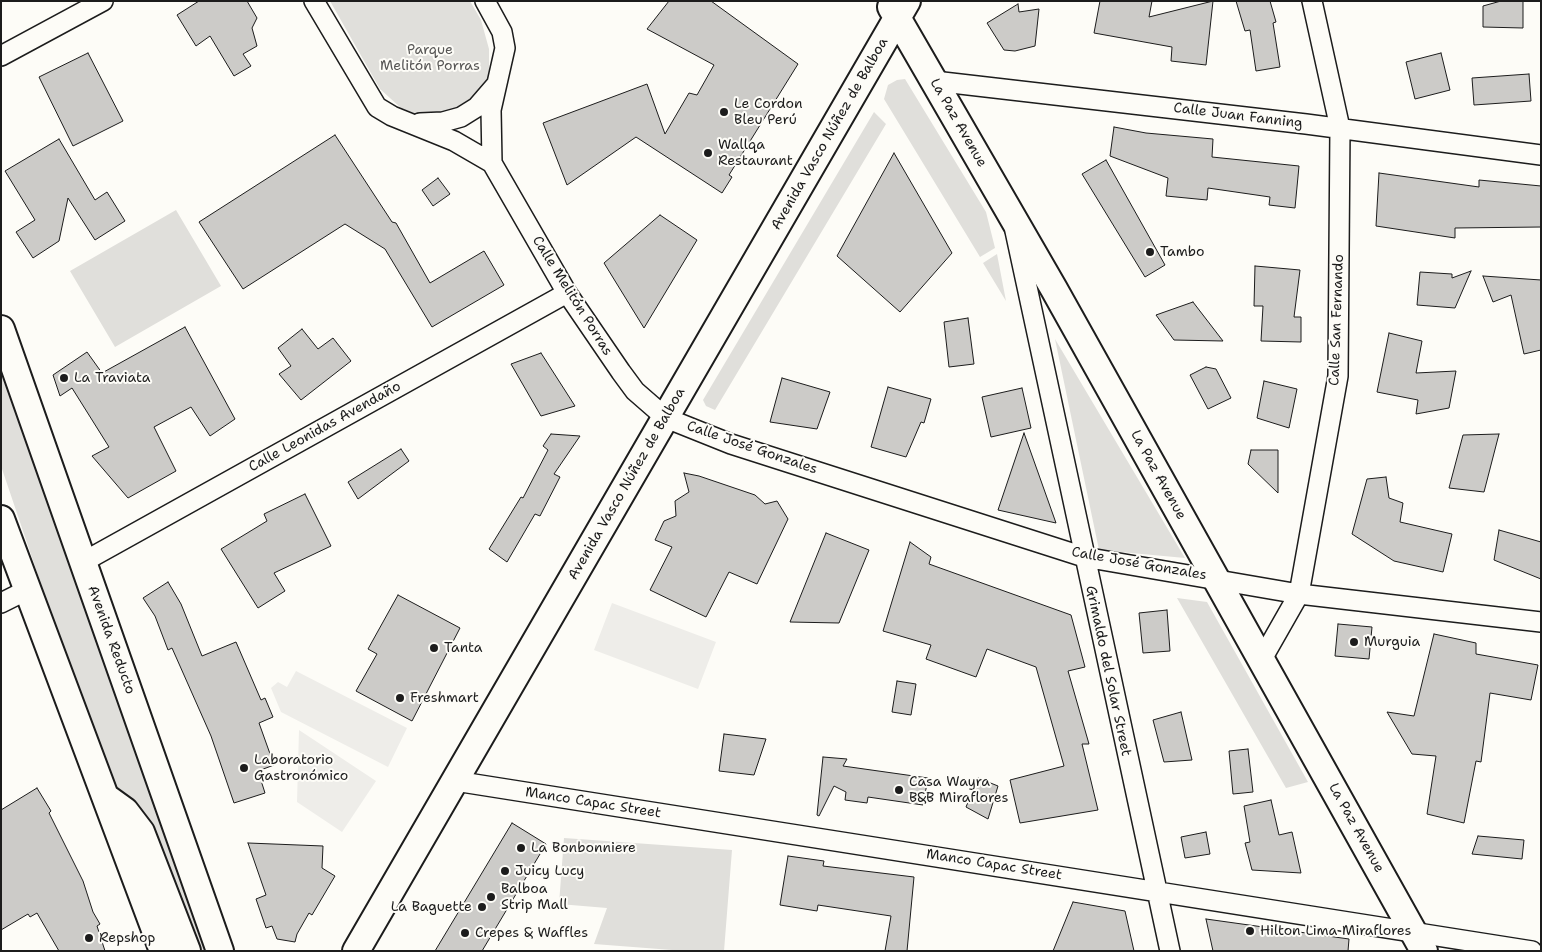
<!DOCTYPE html>
<meta charset="utf-8">
<style>
body{margin:0}
#map{position:relative;width:1542px;height:952px;overflow:hidden;background:#fdfcf7;font-family:"Shantell Sans",sans-serif}
canvas{display:block}
.frame{position:absolute;inset:0;border:2px solid #1c1c1c;pointer-events:none}
</style>
<div id="map">
<canvas width="1542" height="952"></canvas>
<div class="frame"></div>
</div>
<script>
const c = document.querySelector('canvas').getContext('2d');
c.lineJoin = 'round';
function fill(path, color) {
  c.fillStyle = color;
  c.fill(path, 'evenodd');
}
function poly(rows) {
  const path = new Path2D();
  for (const r of rows) {
    path.moveTo(r[0], r[1]);
    for (let i = 2; i < r.length; i += 2) path.lineTo(r[i], r[i + 1]);
  }
  return path;
}
function stroke(path, color, width, dash) {
  c.strokeStyle = color;
  c.lineWidth = width;
  c.lineCap = dash ? 'butt' : 'round';
  c.setLineDash(dash || []);
  c.stroke(path);
}
function write(font, color, halo, rows, align = 'center') {
  c.font = font + ' "Shantell Sans",sans-serif';
  c.lineWidth = 4;
  c.setLineDash([]);
  c.textBaseline = 'middle';
  c.strokeStyle = halo;
  c.fillStyle = color;
  for (const [text, x, y, turn = 0] of rows) {
    c.save();
    c.translate(x, y);
    c.rotate((+turn || 0) * Math.PI / 180);
    c.textAlign = isNaN(turn) ? turn : align;
    if (halo) c.strokeText(text, 0, 0);
    c.fillText(text, 0, 0);
    c.restore();
  }
}
fill(poly([
 [612,603,716,642,698,689,594,650],
 [296,671,407,728,388,767,281,712,271,688,278,682,287,687],
 [299,730,376,781,342,832,297,802]
]), '#eeede9');
fill(poly([
 [330,1,470,1,481,20,489,49,489,75,478,96,464,110,423,117,401,108,380,89],
 [905,79,986,212,995,248,980,257,884,99,888,85,897,80],
 [874,112,886,124,715,410,706,406,703,400],
 [176,210,221,286,115,347,70,271],
 [997,254,1006,301,983,263],
 [1055,339,1185,558,1099,550],
 [1,373,206,951,199,951,111,791,1,466],
 [1177,598,1207,602,1308,782,1286,788],
 [564,838,732,850,724,951,685,951,594,944,607,908,559,904]
]), '#e0dfdb');
const building = poly([
 [199,1,247,1,257,18,252,28,257,46,243,54,251,66,234,76,210,36,196,46,177,15,199,1],
 [669,1,711,1,798,64,729,175,732,177,722,193,636,137,567,185,543,123,647,84,665,134,689,93,697,95,714,65,647,29,669,1],
 [1100,1,1152,1,1149,17,1213,1,1206,65,1171,61,1172,47,1094,33,1100,1],
 [1236,1,1270,1,1276,22,1273,23,1280,67,1256,71,1250,30,1245,31,1236,1],
 [1501,1,1523,1,1523,28,1483,27,1483,6,1501,1],
 [1018,4,1019,12,1039,9,1035,46,1015,51,1004,50,987,23,1018,4],
 [88,53,123,121,73,146,39,77,88,53],
 [1441,53,1450,90,1415,99,1406,62,1441,53],
 [1529,74,1531,101,1474,105,1472,78,1529,74],
 [1114,127,1146,133,1213,139,1212,157,1299,166,1295,208,1269,205,1270,197,1208,188,1207,200,1166,196,1168,178,1110,156,1114,127],
 [335,135,392,222,396,223,430,283,484,251,504,285,432,327,385,249,345,224,243,289,199,222,335,135],
 [59,139,95,200,107,192,125,221,95,240,68,198,59,241,33,258,16,232,35,220,5,171,59,139],
 [894,153,952,253,900,312,837,256,894,153],
 [1106,160,1165,265,1145,277,1082,174,1106,160],
 [1379,173,1479,187,1479,180,1541,186,1541,227,1455,228,1455,238,1376,226,1379,173],
 [438,178,450,194,433,206,422,190,438,178],
 [660,215,697,240,644,328,604,263,660,215],
 [1255,266,1300,270,1294,317,1301,317,1301,342,1261,341,1263,306,1254,306,1255,266],
 [1471,271,1455,308,1417,305,1420,272,1452,274,1452,278,1471,271],
 [1483,276,1541,280,1541,350,1524,354,1511,295,1493,302,1483,276],
 [1193,302,1223,341,1174,340,1156,315,1193,302],
 [968,318,974,364,949,367,944,322,968,318],
 [185,327,235,419,210,436,191,407,154,427,176,471,128,498,92,456,109,447,72,388,60,396,53,375,87,352,102,373,185,327],
 [302,329,318,349,333,338,351,361,301,400,279,374,291,366,278,348,302,329],
 [1389,333,1422,341,1416,373,1456,371,1449,408,1416,414,1418,400,1377,392,1389,333],
 [541,353,575,406,541,416,511,364,541,353],
 [1206,367,1216,369,1231,398,1208,409,1190,375,1206,367],
 [782,378,830,392,817,429,770,422,782,378],
 [1264,381,1297,389,1289,428,1257,418,1264,381],
 [888,387,931,399,924,423,921,422,906,457,871,447,888,387],
 [1022,388,1031,428,991,437,982,397,1022,388],
 [1024,433,1056,523,998,510,1024,433],
 [551,434,580,436,554,474,560,477,540,516,535,514,507,562,489,549,521,497,523,498,548,450,543,446,551,434],
 [1499,434,1484,492,1449,488,1463,435,1499,434],
 [401,449,409,461,358,499,348,482,401,449],
 [1251,450,1278,450,1278,493,1248,464,1251,450],
 [684,473,699,476,755,495,765,504,777,501,788,519,757,584,729,572,706,617,650,590,672,547,655,540,664,521,676,516,675,501,689,492,684,473],
 [1386,477,1389,498,1403,503,1400,522,1452,534,1443,572,1394,561,1352,534,1367,479,1386,477],
 [305,494,331,546,274,573,285,591,258,608,221,549,267,521,264,514,305,494],
 [1499,530,1541,542,1541,579,1494,560,1499,530],
 [826,533,869,550,839,623,790,622,826,533],
 [910,542,931,557,929,564,1071,615,1085,667,1068,671,1089,744,1082,744,1098,810,1020,823,1010,780,1064,766,1036,667,987,649,976,677,926,659,931,645,883,631,910,542],
 [168,582,181,604,202,656,236,642,261,700,265,698,273,717,259,723,274,765,258,771,265,793,234,803,211,736,172,648,168,650,155,616,143,598,168,582],
 [398,595,460,628,412,721,356,691,377,654,368,649,398,595],
 [1167,610,1170,651,1143,653,1139,613,1167,610],
 [1338,624,1372,627,1369,659,1335,656,1338,624],
 [1434,634,1476,643,1476,654,1538,665,1531,700,1490,693,1481,762,1476,761,1464,823,1427,814,1436,756,1412,754,1387,712,1414,716,1434,634],
 [897,681,916,684,911,715,892,712,897,681],
 [1181,712,1192,760,1164,762,1153,720,1181,712],
 [724,734,766,739,754,775,719,771,724,734],
 [1248,749,1253,792,1233,794,1229,751,1248,749],
 [823,757,847,759,843,766,928,778,923,805,868,797,867,803,845,800,846,792,834,786,819,816,817,815,823,757],
 [978,778,998,786,988,819,966,807,978,778],
 [37,788,51,811,49,813,83,881,93,912,100,924,97,926,105,951,59,951,37,913,30,917,28,914,1,930,1,810,37,788],
 [1271,800,1279,835,1292,832,1301,873,1252,870,1245,843,1250,842,1244,806,1271,800],
 [512,823,546,844,482,951,435,951,512,823],
 [1206,832,1210,854,1185,858,1181,837,1206,832],
 [1478,836,1524,840,1522,859,1472,854,1478,836],
 [248,843,323,846,322,868,335,876,312,915,309,913,297,934,295,942,277,939,272,926,266,928,256,899,266,895,248,843],
 [788,856,824,861,823,866,914,877,907,951,885,951,891,916,818,905,817,911,780,905,788,856],
 [1073,902,1125,911,1134,951,1053,951,1073,902],
 [1206,919,1349,939,1348,951,1213,951,1206,919]
]);
fill(building, '#cccbc8');
stroke(building, '#1c1c1c', 1);
const street = poly([
 [314,1,377,107,392,116,454,141,492,163],
 [485,1,502,32,505,48,491,110,492,163,567,293,621,372,635,391,666,418,731,444,1084,557,1299,594,1541,622],
 [1,56,103,1],
 [934,81,1306,124,1541,155],
 [420,123,443,122,461,117,477,107,496,85],
 [1015,231,1170,951],
 [83,562,567,293],
 [1,603,27,590],
 [1262,659,1299,594,1338,376,1340,128,1312,1],
 [455,781,1532,951]
]);
const secondary = poly([
 [891,7,1054,289,1424,951],
 [1,329,220,951],
 [1,519,163,951],
 [107,798,125,811,141,832,187,951],
 [356,951,907,1]
]);
stroke(street, '#1c1c1c', 22);
stroke(secondary, '#1c1c1c', 30);
stroke(street, '#fdfcf7', 19);
stroke(secondary, '#fdfcf7', 26);
for (const [x, y, r, color] of [
 [724,112,5,"#1c1c1c"],
 [708,153,5,"#1c1c1c"],
 [1150,252,5,"#1c1c1c"],
 [64,378,5,"#1c1c1c"],
 [1354,642,5,"#1c1c1c"],
 [434,648,5,"#1c1c1c"],
 [400,698,5,"#1c1c1c"],
 [244,768,5,"#1c1c1c"],
 [899,790,5,"#1c1c1c"],
 [521,848,5,"#1c1c1c"],
 [505,871,5,"#1c1c1c"],
 [491,897,5,"#1c1c1c"],
 [482,907,5,"#1c1c1c"],
 [1250,931,5,"#1c1c1c"],
 [465,933,5,"#1c1c1c"],
 [89,938,5,"#1c1c1c"]
]) {
  const dot = new Path2D();
  dot.arc(x, y, r, 0, 2 * Math.PI);
  c.fillStyle = color;
  c.fill(dot);
  stroke(dot, '#fdfcf7', 2);
}
write('14px', '#575655', '#fdfcf7', [
 ["Parque",430,50],
 ["Melitón Porras",430,66]
]);
write('14px', '#1c1c1c', '#fdfcf7', [
 ["Le Cordon",734,104],
 ["Bleu Perú",734,120],
 ["Wallqa",718,145],
 ["Restaurant",718,161],
 ["Tambo",1160,252],
 ["La Traviata",74,378],
 ["Murguia",1364,642],
 ["Tanta",444,648],
 ["Freshmart",410,698],
 ["Laboratorio",254,760],
 ["Gastronómico",254,776],
 ["Casa Wayra",909,782],
 ["B&B Miraflores",909,798],
 ["La Bonbonniere",531,848],
 ["Juicy Lucy",515,871],
 ["Balboa",501,889],
 ["Strip Mall",501,905],
 ["La Baguette",472,907,"right"],
 ["Hilton Lima Miraflores",1260,931],
 ["Crepes & Waffles",475,933],
 ["Repshop",99,938]
], 'left');
write('14px', '#1c1c1c', '#fdfcf7', [
 ["Calle Juan Fanning",1238,116,7],
 ["La Paz Avenue",958,123,60],
 ["Avenida Vasco Núñez de Balboa",830,134,-60],
 ["Calle Melitón Porras",572,296,58],
 ["Calle San Fernando",1337,320,-88],
 ["Calle Leonidas Avendaño",325,427,-29],
 ["Calle José Gonzales",752,448,19],
 ["La Paz Avenue",1158,475,61],
 ["Avenida Vasco Núñez de Balboa",627,484,-60],
 ["Calle José Gonzales",1139,564,10],
 ["Avenida Reducto",111,640,70],
 ["Grimaldo del Solar Street",1108,671,78],
 ["Manco Capac Street",593,803,9],
 ["La Paz Avenue",1356,828,61],
 ["Manco Capac Street",994,865,9]
]);
</script>
